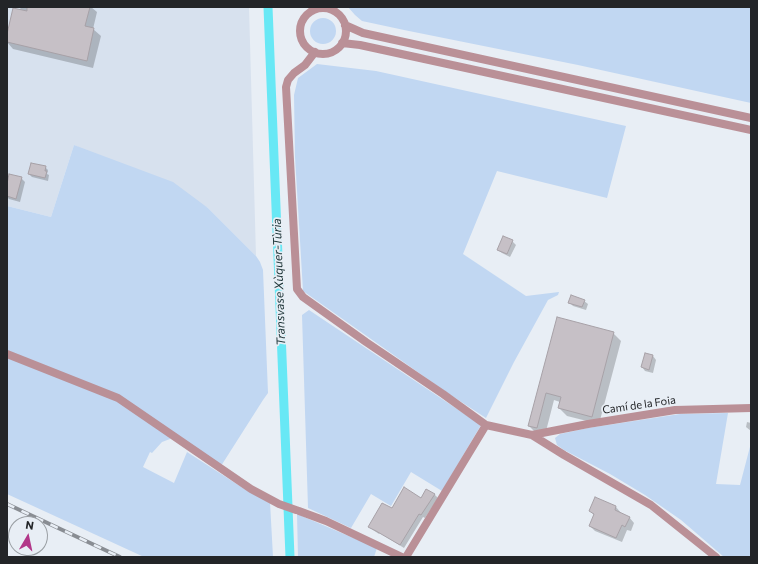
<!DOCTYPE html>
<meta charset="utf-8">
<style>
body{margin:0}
#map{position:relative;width:758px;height:564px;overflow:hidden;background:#e8eef5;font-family:Commissioner,sans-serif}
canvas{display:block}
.frame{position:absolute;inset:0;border:8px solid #232528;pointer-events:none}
.north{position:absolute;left:8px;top:516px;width:40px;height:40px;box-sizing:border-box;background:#e8eef5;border:1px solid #999ea3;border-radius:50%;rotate:9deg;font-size:11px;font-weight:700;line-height:16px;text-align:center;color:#232528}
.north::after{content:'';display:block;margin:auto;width:14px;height:18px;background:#b23789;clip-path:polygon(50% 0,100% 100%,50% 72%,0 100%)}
</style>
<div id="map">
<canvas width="758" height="564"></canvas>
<div class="frame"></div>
<div class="north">N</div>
</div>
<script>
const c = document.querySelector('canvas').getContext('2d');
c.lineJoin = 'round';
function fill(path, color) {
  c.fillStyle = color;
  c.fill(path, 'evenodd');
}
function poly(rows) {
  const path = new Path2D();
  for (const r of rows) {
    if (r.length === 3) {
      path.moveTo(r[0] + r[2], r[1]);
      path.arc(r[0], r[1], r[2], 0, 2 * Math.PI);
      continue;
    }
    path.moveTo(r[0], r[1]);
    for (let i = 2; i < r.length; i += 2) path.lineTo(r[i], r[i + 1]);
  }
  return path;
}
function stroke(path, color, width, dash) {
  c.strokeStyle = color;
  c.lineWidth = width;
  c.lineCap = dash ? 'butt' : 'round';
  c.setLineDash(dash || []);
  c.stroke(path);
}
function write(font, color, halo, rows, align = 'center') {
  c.font = font + ' Commissioner,sans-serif';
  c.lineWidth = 3.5;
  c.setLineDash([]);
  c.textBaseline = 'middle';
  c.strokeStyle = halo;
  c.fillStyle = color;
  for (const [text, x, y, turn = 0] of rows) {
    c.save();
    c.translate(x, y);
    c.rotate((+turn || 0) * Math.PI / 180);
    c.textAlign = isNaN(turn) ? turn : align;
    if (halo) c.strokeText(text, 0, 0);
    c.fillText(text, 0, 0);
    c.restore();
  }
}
fill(poly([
 [7,7,249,7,256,256,208,208,74,145,51,217,7,206]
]), '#d7e1ee');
fill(poly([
 [348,7,751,7,751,103,578,65,404,30,362,21,355,15],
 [323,31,13],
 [317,64,376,71,626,126,607,198,497,171,463,254,526,296,559,292,558,295,548,300,514,362,486,418,446,392,303,291,295,157,294,95,298,78],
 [74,145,173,182,208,208,256,256,260,262,263,270,268,393,263,400,221,466,173,434,170,439,162,442,152,453,150,452,143,467,174,483,187,452,246,490,270,502,273,557,144,557,7,494,7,206,51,217],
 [309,310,481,425,442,491,411,472,391,506,371,494,351,528,308,508,302,315],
 [728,413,716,484,740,485,751,443,751,557,724,557,681,520,645,495,610,474,564,450,557,445,555,438,560,434,588,428,680,414],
 [297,514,377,548,374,557,298,557]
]), '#c1d7f2');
fill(poly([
 [21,7,91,7,97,12,93,29,101,36,93,68,13,49,7,42,7,39],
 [45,167,48,170,47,174,49,175,48,181,32,177,29,174],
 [21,178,25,182,20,202,9,199,7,197,7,188],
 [512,241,516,245,510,257,502,253,498,250],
 [584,301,588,304,586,310,573,306,569,302],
 [557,318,613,333,621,341,599,424,567,416,559,408,560,402,554,400,545,435,537,434,529,426],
 [645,354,653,356,656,360,653,373,645,371,642,367],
 [747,422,751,423,751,431,746,427],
 [434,494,438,498,425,518,423,517,404,548,380,533,379,534,373,530,369,527,421,499],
 [616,507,621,513,621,514,629,517,634,523,631,531,627,530,622,542,595,531,590,526,594,515,590,511]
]), '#0003');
stroke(poly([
 [268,7,290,557]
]), '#68e8f5', 9);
const building = poly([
 [27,7,90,7,85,26,94,28,87,61,7,42,7,34,13,8,27,11,27,7],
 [31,163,46,166,45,171,47,171,45,178,28,174,31,163],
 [9,174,22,177,16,199,7,196,7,184,9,174],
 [503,236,513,240,507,254,497,250,503,236],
 [571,295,585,300,582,307,568,303,571,295],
 [557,317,614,332,592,417,558,408,561,397,546,393,537,428,528,426,557,317],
 [645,353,653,355,649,370,641,367,645,353],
 [404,487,421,498,426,489,435,494,421,515,419,514,400,545,376,531,368,527,382,503,392,508,404,487],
 [595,497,616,506,615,510,630,517,625,527,622,525,616,538,589,526,594,514,589,511,595,497]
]);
fill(building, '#c6c0c6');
stroke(building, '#a7a1a7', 1);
stroke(poly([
 [323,31,23],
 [345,25,363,33,751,118],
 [342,43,360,45,751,130],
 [315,52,305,65,294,73,288,80,286,87,297,289,303,297,366,342,443,394,486,425,532,435,564,455,651,505,716,557],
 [7,354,118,398,251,489,279,504,296,510],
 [532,435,588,424,675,410,751,408],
 [299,511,326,521,402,557],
 [406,557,486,425]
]), '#ba9097', 8);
const rail = poly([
 [7,504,120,557]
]);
stroke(rail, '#898d93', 4);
stroke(rail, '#e8eef5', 2.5, [8]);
write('11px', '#232528', '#e8eef5', [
 ["Camí de la Foia",639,405,-8]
]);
write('italic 12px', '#21383b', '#e8eef5', [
 ["Transvase Xùquer-Tùria",279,282,-92]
]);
</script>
